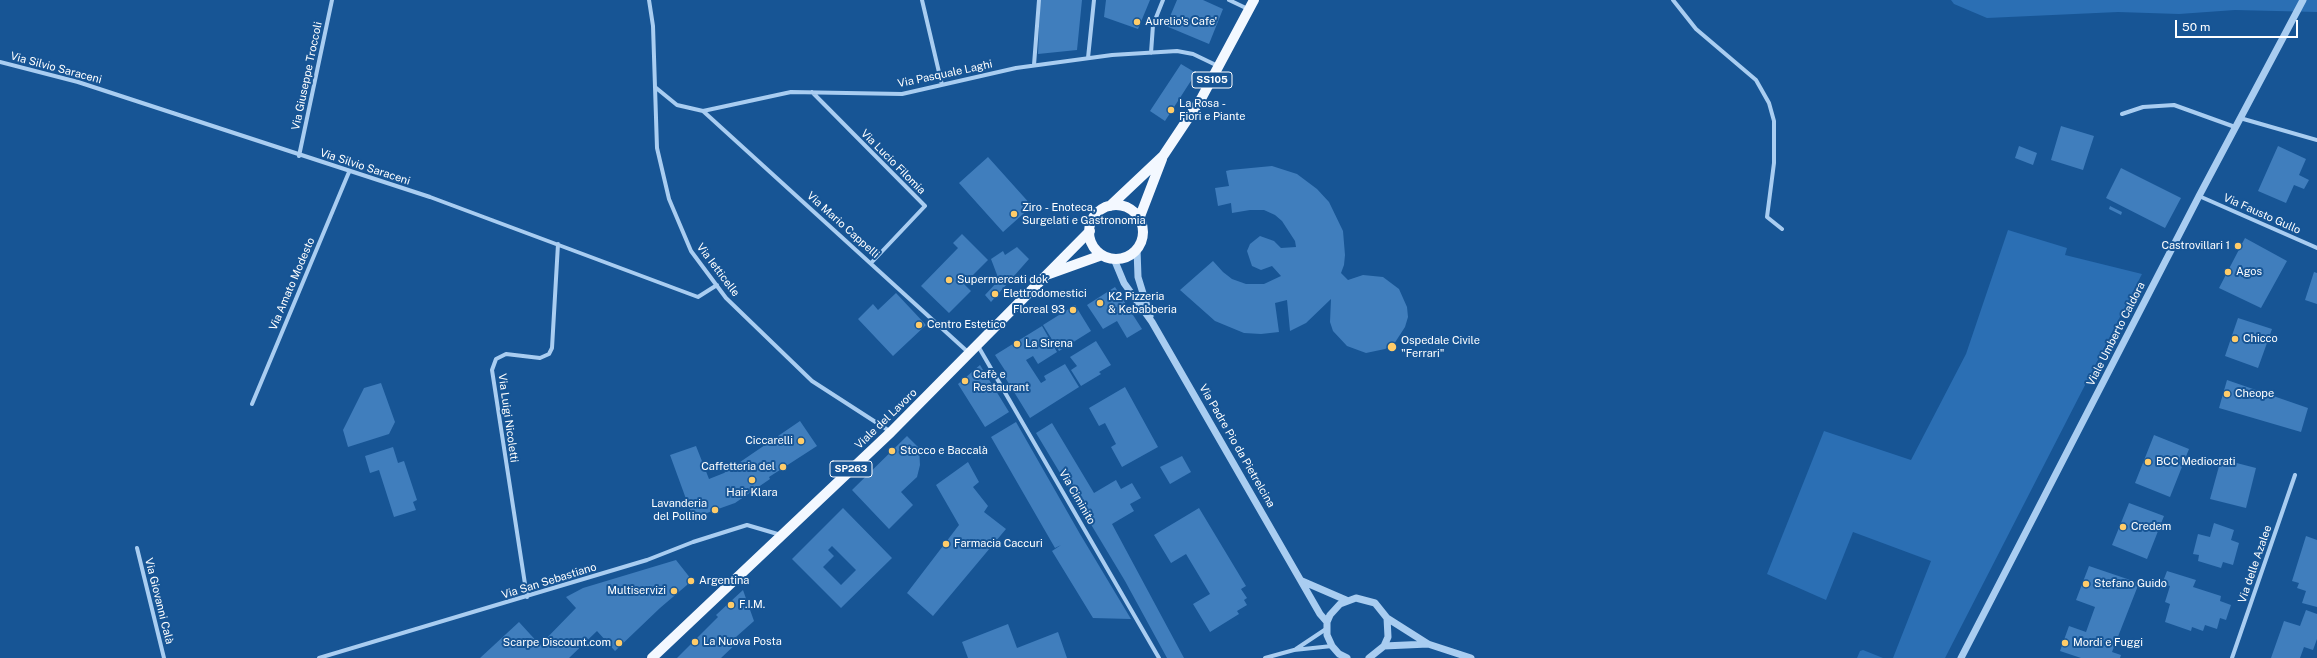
<!DOCTYPE html>
<meta charset="utf-8">
<style>
body{margin:0}
#map{position:relative;width:2317px;height:658px;overflow:hidden;background:#175595;font-family:"Public Sans",sans-serif}
canvas{display:block}
.scale{position:absolute;left:2175px;top:20px;width:123px;height:18px;box-sizing:border-box;border:2px solid #fff;border-top:0;padding-left:5px;font-size:12px;line-height:14px;white-space:nowrap;color:#fff;-webkit-text-stroke:3px #175595;paint-order:stroke}
</style>
<div id="map">
<canvas width="2317" height="658"></canvas>
<div class="scale">50 m</div>
</div>
<script>
const c = document.querySelector('canvas').getContext('2d');
c.lineJoin = 'round';
function fill(path, color) {
  c.fillStyle = color;
  c.fill(path, 'evenodd');
}
function poly(rows) {
  const path = new Path2D();
  for (const r of rows) {
    if (r.length === 3) {
      path.moveTo(r[0] + r[2], r[1]);
      path.arc(r[0], r[1], r[2], 0, 2 * Math.PI);
      continue;
    }
    path.moveTo(r[0], r[1]);
    for (let i = 2; i < r.length; i += 2) path.lineTo(r[i], r[i + 1]);
  }
  return path;
}
function stroke(path, color, width, dash) {
  c.strokeStyle = color;
  c.lineWidth = width;
  c.lineCap = dash ? 'butt' : 'round';
  c.setLineDash(dash || []);
  c.stroke(path);
}
function write(font, color, halo, rows, align = 'center') {
  c.font = font + ' "Public Sans",sans-serif';
  c.lineWidth = 4;
  c.setLineDash([]);
  c.textBaseline = 'middle';
  c.strokeStyle = halo;
  c.fillStyle = color;
  for (const [text, x, y, turn = 0] of rows) {
    c.save();
    c.translate(x, y);
    c.rotate((+turn || 0) * Math.PI / 180);
    c.textAlign = isNaN(turn) ? turn : align;
    if (halo) c.strokeText(text, 0, 0);
    c.fillText(text, 0, 0);
    c.restore();
  }
}
fill(poly([
 [1951,0,2317,0,2317,12,2235,10,2179,14,2118,12,1987,18,1954,4],
 [2008,230,2067,248,2065,255,2142,274,1945,658,1893,658,1931,561,1853,532,1826,600,1767,574,1824,431,1911,460,1966,354],
 [1863,650,1883,658,1857,658,1860,651]
]), '#2b6fb4');
fill(poly([
 [1040,0,1082,0,1077,50,1038,54],
 [1106,0,1150,0,1138,29,1104,17],
 [1177,0,1203,0,1223,9,1209,44,1166,26],
 [1181,64,1196,73,1165,121,1150,111],
 [2061,126,2094,136,2083,170,2051,160],
 [2019,146,2037,153,2033,165,2015,158],
 [2278,146,2306,159,2299,175,2309,180,2304,189,2294,185,2286,203,2258,191],
 [988,157,1032,206,1003,232,959,183],
 [1272,166,1297,174,1317,189,1329,202,1343,231,1345,255,1344,265,1341,273,1348,280,1363,275,1383,277,1399,289,1407,307,1408,317,1405,327,1394,344,1385,349,1366,353,1347,346,1333,331,1330,322,1331,299,1306,323,1290,331,1287,300,1275,303,1279,332,1261,334,1244,333,1215,321,1180,290,1213,261,1223,272,1232,279,1246,284,1264,284,1281,276,1272,266,1261,270,1252,266,1247,251,1250,244,1260,236,1274,241,1281,248,1296,247,1295,241,1282,221,1275,215,1264,210,1250,210,1232,213,1231,203,1218,206,1215,188,1229,186,1226,171,1230,170],
 [2121,168,2181,198,2165,228,2106,198],
 [2110,206,2122,212,2121,215,2109,209],
 [962,234,988,260,964,284,971,291,949,313,921,286,958,248,953,243],
 [2245,238,2287,261,2261,308,2219,288],
 [1017,247,1029,259,991,302,985,295,999,280,991,259,1003,251,1005,255],
 [2314,272,2317,273,2317,304,2305,300],
 [1115,287,1142,329,1127,338,1117,321,1103,329,1087,305],
 [896,293,926,325,893,356,858,319,873,304,878,310],
 [1075,305,1091,331,1059,351,1043,325],
 [2238,318,2272,329,2258,368,2225,356],
 [1042,326,1057,352,1038,364,1033,356,1026,360,1041,383,1046,380,1044,376,1065,364,1079,387,1030,418,1003,374,1006,372,995,355],
 [1096,341,1111,365,1099,372,1101,374,1081,386,1071,370,1077,366,1070,357],
 [980,365,1009,412,985,427,958,384],
 [2227,380,2308,408,2301,432,2219,408],
 [381,383,395,422,389,434,348,447,343,430,364,388],
 [1125,387,1158,447,1122,467,1111,447,1116,444,1105,423,1099,426,1089,408],
 [800,421,817,446,769,477,770,479,735,503,693,518,670,455,696,446,709,479,724,473],
 [1016,422,1080,534,1131,619,1093,618,1052,551,1061,545,1055,548,991,437],
 [1052,423,1094,493,1116,480,1121,489,1132,483,1141,498,1130,504,1134,511,1112,524,1184,658,1167,658,1125,581,1036,433],
 [2154,435,2189,449,2170,497,2135,483],
 [907,436,919,448,920,465,917,477,901,492,913,505,889,529,852,490],
 [393,447,398,463,404,461,417,500,413,502,416,510,394,517,379,470,370,473,365,456],
 [1182,456,1191,472,1170,484,1160,467],
 [2221,459,2256,468,2246,508,2210,499],
 [968,462,979,482,973,487,988,506,984,512,1006,529,933,616,907,593,959,525,936,485],
 [2129,503,2164,516,2147,559,2112,545],
 [843,508,892,558,841,608,792,559],
 [832,546,856,570,841,585,823,567,834,556,828,550],
 [1199,508,1246,586,1241,589,1247,598,1244,600,1247,605,1237,611,1239,614,1210,632,1193,604,1210,594,1186,554,1171,563,1154,535],
 [2214,523,2234,530,2231,540,2239,543,2233,565,2223,562,2221,568,2198,561,2199,555,2193,554,2198,534,2210,537],
 [2306,536,2317,540,2317,607,2302,603,2306,591,2297,588,2299,583,2292,581],
 [676,560,691,579,687,585,660,608,615,651,597,631,569,658,480,658,519,622,540,645,576,608,566,597,583,588],
 [2089,566,2139,583,2112,652,2121,655,2120,658,2081,658,2060,651,2069,626,2086,632,2095,607,2076,600],
 [2167,571,2196,580,2193,587,2221,596,2220,601,2231,605,2226,620,2220,618,2217,629,2205,625,2203,631,2192,627,2191,631,2165,622,2170,604,2165,602,2170,586,2162,584],
 [743,590,754,621,736,637,740,640,721,658,677,658,718,617,716,615],
 [2306,610,2317,614,2317,639,2313,650,2304,647,2300,658,2271,658,2284,621,2300,626],
 [1008,624,1017,648,1058,632,1067,658,968,658,962,642]
]), '#407ebd');
stroke(poly([
 [649,0,653,26,657,148,669,199,691,251,726,298,812,381,891,432],
 [922,0,942,85],
 [1229,0,1248,9],
 [1673,0,1696,29,1756,80,1769,103,1774,121,1774,163,1767,217,1782,229],
 [1151,53,1153,25,1163,0],
 [1088,58,1094,0],
 [0,62,78,82,430,197,698,297,717,285],
 [1034,65,1039,0],
 [655,87,677,105,703,111,791,92,902,94,1016,68,1112,55,1177,51,1193,54,1218,66],
 [812,92,925,206,872,262],
 [703,111,969,353],
 [2122,114,2143,107,2174,105,2235,127],
 [2240,118,2317,140],
 [299,156,332,0],
 [2199,196,2317,248],
 [978,346,1159,658],
 [252,404,349,172],
 [137,548,164,658],
 [527,597,492,370,496,359,506,354,540,358,549,354,552,348,558,244],
 [1296,649,1326,629],
 [319,658,647,560,693,542,747,525,781,535],
 [1265,658,1294,650,1332,646],
 [2232,658,2295,475]
]), '#a9cdf1', 4);
stroke(poly([
 [1137,249,1138,277,1150,316],
 [1114,259,1124,283,1152,322,1320,614,1327,622],
 [1302,581,1346,600],
 [1387,618,1428,644,1471,658],
 [1384,646,1428,644],
 [1347,658,1339,654,1332,646,1327,635,1327,622,1330,615,1340,604,1356,598,1375,603,1387,618,1388,637,1384,646,1369,658],
 [1961,658,2199,196,2303,0]
]), '#a9cdf1', 7);
stroke(poly([
 [1116,232,27],
 [1110,206,1163,156,1201,99,1254,0],
 [1139,219,1162,159],
 [1049,274,1102,255],
 [652,658,891,432,1090,231]
]), '#f3f8ff', 10);
for (const [x, y, r, color] of [
 [1137,22,4,"#ffcc69"],
 [1171,110,4,"#ffcc69"],
 [1014,214,4,"#ffcc69"],
 [2238,246,4,"#ffcc69"],
 [2228,272,4,"#ffcc69"],
 [949,280,4,"#ffcc69"],
 [995,294,4,"#ffcc69"],
 [1100,303,4,"#ffcc69"],
 [1073,310,4,"#ffcc69"],
 [919,325,4,"#ffcc69"],
 [2235,339,4,"#ffcc69"],
 [1017,344,4,"#ffcc69"],
 [1392,347,5,"#ffcc69"],
 [965,381,4,"#ffcc69"],
 [2227,394,4,"#ffcc69"],
 [801,441,4,"#ffcc69"],
 [892,451,4,"#ffcc69"],
 [2148,462,4,"#ffcc69"],
 [783,467,4,"#ffcc69"],
 [752,480,4,"#ffcc69"],
 [715,510,4,"#ffcc69"],
 [2123,527,4,"#ffcc69"],
 [946,544,4,"#ffcc69"],
 [691,581,4,"#ffcc69"],
 [2086,584,4,"#ffcc69"],
 [674,591,4,"#ffcc69"],
 [731,605,4,"#ffcc69"],
 [695,642,4,"#ffcc69"],
 [619,643,4,"#ffcc69"],
 [2065,643,4,"#ffcc69"]
]) {
  const dot = new Path2D();
  dot.arc(x, y, r, 0, 2 * Math.PI);
  c.fillStyle = color;
  c.fill(dot);
  stroke(dot, '#175595', 1.5);
}
for (const [x, y, w] of [
 [1212,80,40],
 [851,469,42]
]) {
  const box = new Path2D();
  box.roundRect(x - w / 2, y - 8, w, 16, 3);
  c.fillStyle = '#175595';
  c.fill(box);
  stroke(box, '#fff', 1);
}
write('bold 10px', '#fff', null, [
 ["SS105",1212,80],
 ["SP263",851,469]
]);
write('11px', '#fff', '#175595', [
 ["Aurelio's Cafe'",1145,22],
 ["La Rosa -",1179,104],
 ["Fiori e Piante",1179,117],
 ["Ziro - Enoteca,",1022,208],
 ["Surgelati e Gastronomia",1022,221],
 ["Castrovillari 1",2230,246,"right"],
 ["Agos",2236,272],
 ["Supermercati dok",957,280],
 ["Elettrodomestici",1003,294],
 ["K2 Pizzeria",1108,297],
 ["& Kebabberia",1108,310],
 ["Floreal 93",1065,310,"right"],
 ["Centro Estetico",927,325],
 ["Chicco",2243,339],
 ["Ospedale Civile",1401,341],
 ["\"Ferrari\"",1401,354],
 ["La Sirena",1025,344],
 ["Cafè e",973,375],
 ["Restaurant",973,388],
 ["Cheope",2235,394],
 ["Ciccarelli",793,441,"right"],
 ["Stocco e Baccalà",900,451],
 ["BCC Mediocrati",2156,462],
 ["Caffetteria del",775,467,"right"],
 ["Hair Klara",752,493,"center"],
 ["Lavanderia",707,504,"right"],
 ["del Pollino",707,517,"right"],
 ["Credem",2131,527],
 ["Farmacia Caccuri",954,544],
 ["Argentina",699,581],
 ["Stefano Guido",2094,584],
 ["Multiservizi",666,591,"right"],
 ["F.I.M.",739,605],
 ["La Nuova Posta",703,642],
 ["Scarpe Discount.com",611,643,"right"],
 ["Mordi e Fuggi",2073,643]
], 'left');
write('11px', '#fff', '#175595', [
 ["Via Silvio Saraceni",56,68,15],
 ["Via Pasquale Laghi",945,74,-12],
 ["Via Giuseppe Troccoli",307,76,-78],
 ["Via Lucio Filomia",893,162,45],
 ["Via Silvio Saraceni",365,167,18],
 ["Via Fausto Gullo",2262,214,24],
 ["Via Mario Cappelli",843,225,42],
 ["Via Ietticelle",718,270,53],
 ["Via Amato Modesto",292,284,-67],
 ["Viale Umberto Caldora",2116,334,-63],
 ["Via Luigi Nicoletti",508,418,82],
 ["Viale del Lavoro",886,419,-44],
 ["Via Padre Pio da Pietrelcina",1237,446,60],
 ["Via Ciminito",1077,497,60],
 ["Via delle Azalee",2255,564,-71],
 ["Via San Sebastiano",549,581,-17],
 ["Via Giovanni Calà",159,601,76]
]);
</script>
